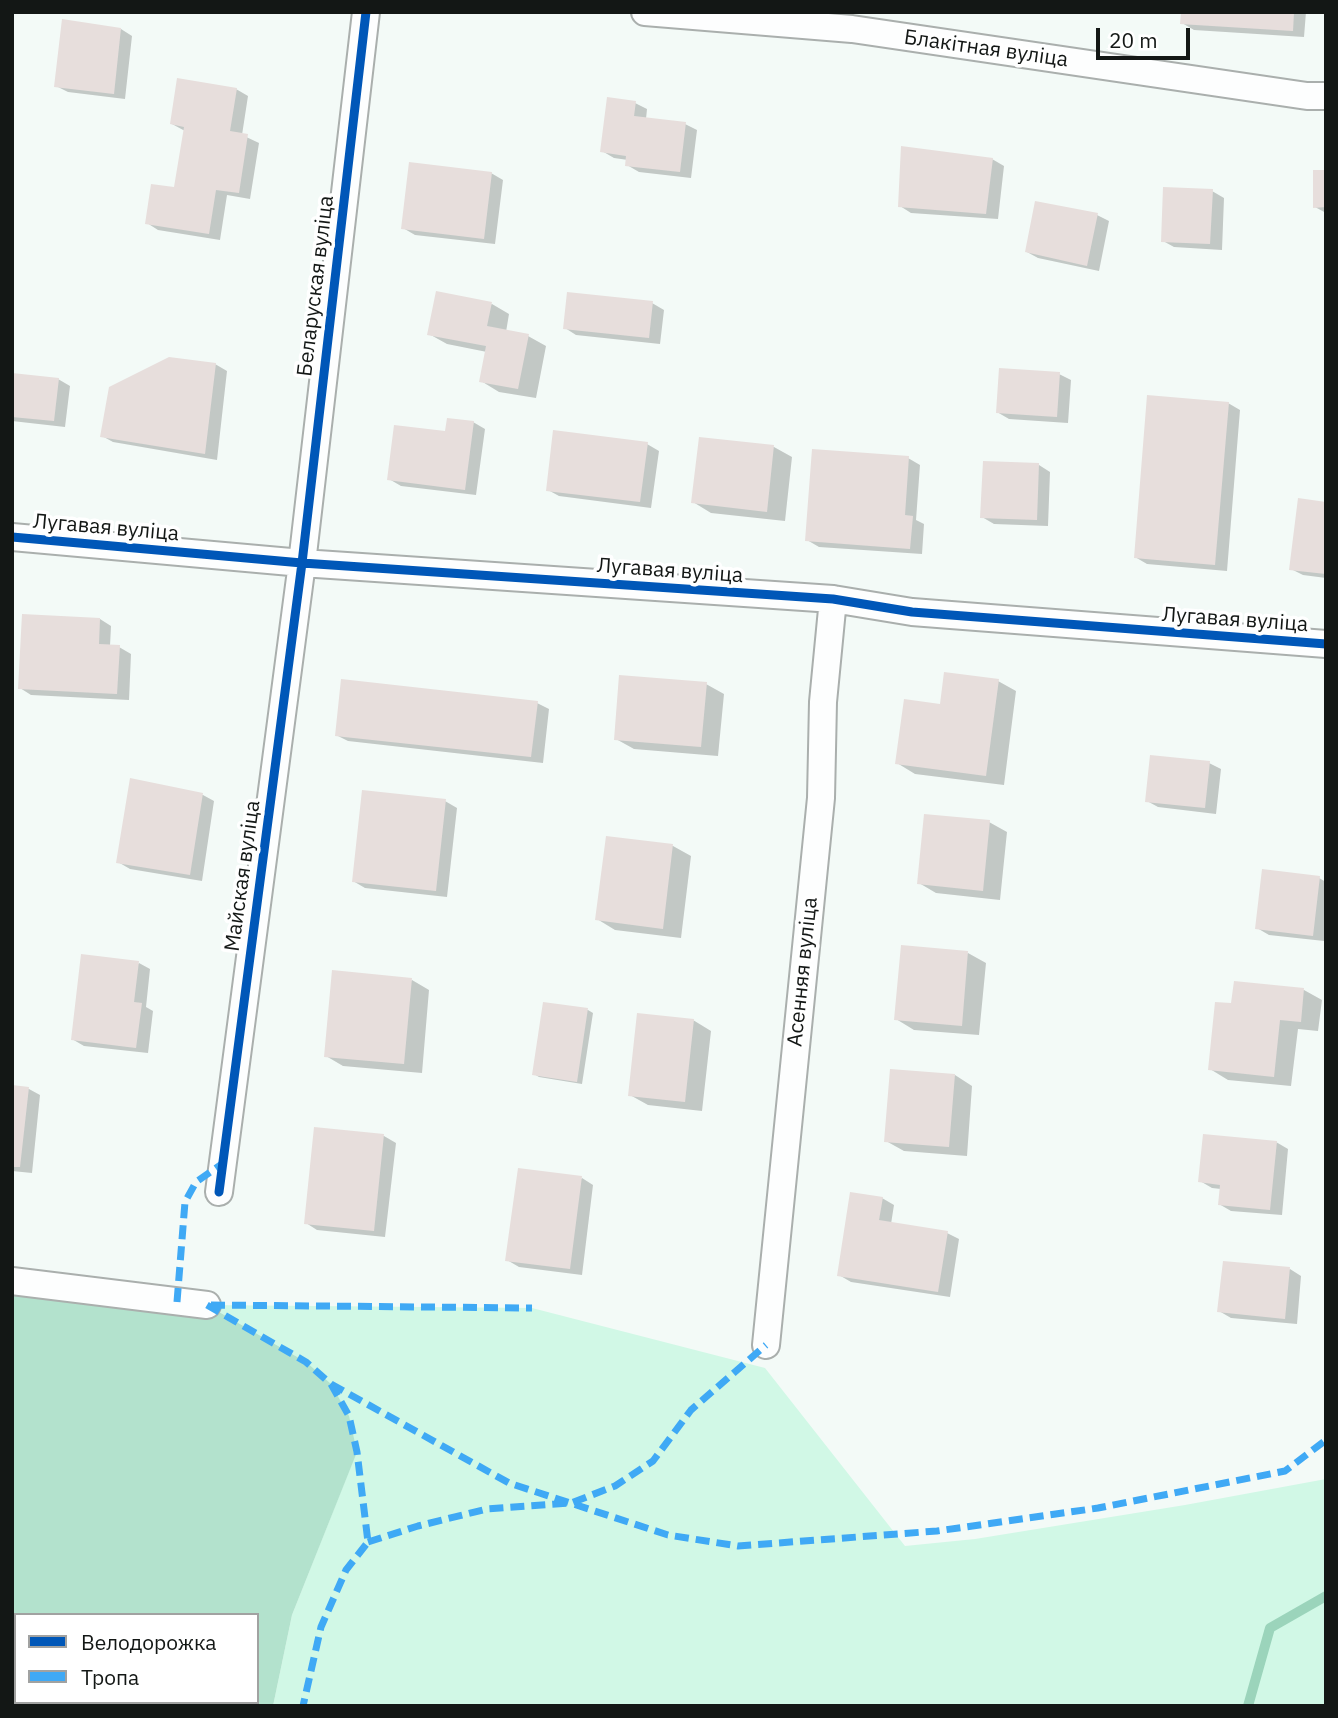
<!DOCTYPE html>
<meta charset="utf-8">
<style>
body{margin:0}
#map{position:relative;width:1338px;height:1718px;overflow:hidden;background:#f3faf7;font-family:"IBM Plex Sans",sans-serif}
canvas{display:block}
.frame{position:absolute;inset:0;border:14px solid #131715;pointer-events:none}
.legend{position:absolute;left:14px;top:1613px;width:245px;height:91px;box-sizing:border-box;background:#fff;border:2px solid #a1a2a1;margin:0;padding:9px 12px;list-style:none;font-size:21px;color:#131715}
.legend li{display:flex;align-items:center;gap:14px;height:35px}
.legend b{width:35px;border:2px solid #a1a2a1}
.scale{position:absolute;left:1096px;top:28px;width:94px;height:32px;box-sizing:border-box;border:4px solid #131715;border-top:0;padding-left:9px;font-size:21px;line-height:24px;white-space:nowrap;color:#131715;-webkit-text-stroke:5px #fff;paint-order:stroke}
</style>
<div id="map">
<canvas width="1338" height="1718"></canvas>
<div class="frame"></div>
<ul class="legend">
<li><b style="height:9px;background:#0057b8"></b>Велодорожка</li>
<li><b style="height:9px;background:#3fa9f5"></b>Тропа</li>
</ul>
<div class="scale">20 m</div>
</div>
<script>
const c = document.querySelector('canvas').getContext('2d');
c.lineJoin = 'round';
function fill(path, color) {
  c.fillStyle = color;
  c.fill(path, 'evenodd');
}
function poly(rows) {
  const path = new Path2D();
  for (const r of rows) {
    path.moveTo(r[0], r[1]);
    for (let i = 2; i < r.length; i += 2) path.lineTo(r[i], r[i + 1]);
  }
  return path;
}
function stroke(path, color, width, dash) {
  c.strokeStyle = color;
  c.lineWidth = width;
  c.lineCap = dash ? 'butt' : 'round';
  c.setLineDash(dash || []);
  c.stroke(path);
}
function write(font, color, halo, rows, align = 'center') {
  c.font = font + ' "IBM Plex Sans",sans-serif';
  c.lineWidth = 7;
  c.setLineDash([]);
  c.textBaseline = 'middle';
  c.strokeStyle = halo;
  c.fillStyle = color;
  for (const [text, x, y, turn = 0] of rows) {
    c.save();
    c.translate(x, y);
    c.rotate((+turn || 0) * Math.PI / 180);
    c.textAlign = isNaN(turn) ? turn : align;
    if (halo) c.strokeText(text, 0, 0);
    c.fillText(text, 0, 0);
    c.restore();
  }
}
fill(poly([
 [207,1305,532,1308,765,1368,905,1546,975,1539,1185,1505,1326,1479,1326,1706,273,1706,292,1615,357,1451,306,1362]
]), '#d1f8e6');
fill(poly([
 [12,1285,207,1305,306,1362,331,1384,349,1416,357,1452,292,1615,273,1706,12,1706],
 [16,1615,257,1615,257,1702,16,1702]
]), '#b3e2cd');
fill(poly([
 [1183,12,1306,12,1304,37,1194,30,1182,23],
 [121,29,132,36,125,99,68,92,56,86],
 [236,89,248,96,242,135,259,143,250,199,227,195,220,240,158,230,147,223,175,189,185,131,172,124],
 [635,103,647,109,646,119,685,124,697,130,691,178,639,172,627,165,628,160,614,158,602,151],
 [992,159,1004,166,998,219,911,213,900,206],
 [1326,171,1326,213,1315,207],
 [491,173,503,180,495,244,415,235,403,228],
 [1212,191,1224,198,1222,250,1174,247,1163,241],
 [1097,215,1109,221,1099,271,1038,258,1027,252],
 [652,303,664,310,660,344,576,335,565,328],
 [492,304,509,314,506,332,528,336,546,346,536,398,499,392,481,381,487,352,447,344,429,334],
 [215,364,227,371,217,460,113,442,102,436],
 [12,374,58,379,70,386,65,427,12,421],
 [1059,374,1071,380,1068,423,1009,419,997,412],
 [1228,403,1240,410,1227,571,1147,564,1135,557],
 [473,422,485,429,476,495,401,486,389,479,447,433],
 [700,439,774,447,792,457,785,521,711,513,693,502],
 [647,444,659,451,651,508,559,496,548,490],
 [908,458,920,465,916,520,924,524,922,554,819,547,807,540],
 [1039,465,1050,472,1048,526,994,524,982,517],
 [1326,504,1326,578,1303,575,1291,569],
 [100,619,111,626,110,646,119,647,131,654,129,700,31,695,20,688],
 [998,681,1016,691,1004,785,915,774,897,763],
 [706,684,724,694,718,756,634,749,616,739],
 [537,703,549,709,543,763,348,741,336,735],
 [1209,763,1221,769,1216,814,1158,807,1147,801],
 [132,780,203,795,214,801,202,881,130,869,118,862],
 [445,801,457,808,447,897,365,888,353,881],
 [989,822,1007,832,1000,900,936,893,919,883],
 [607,838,673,846,691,856,681,938,615,930,597,919],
 [1319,878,1326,882,1324,941,1269,935,1257,928],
 [968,953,986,963,979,1035,914,1030,896,1019],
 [139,963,150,969,146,1007,153,1011,148,1053,84,1046,72,1039],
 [412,980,429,990,422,1073,343,1066,326,1056],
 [1304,990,1322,1000,1318,1031,1298,1029,1291,1086,1228,1080,1210,1069,1233,1005],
 [544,1004,588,1010,593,1013,582,1084,539,1077,534,1074],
 [693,1020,711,1031,702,1111,648,1105,630,1095],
 [955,1075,972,1086,967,1156,904,1151,886,1141],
 [12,1087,29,1089,40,1095,32,1173,12,1171],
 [316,1129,384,1136,396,1143,385,1237,317,1230,306,1223],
 [1276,1142,1288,1149,1282,1215,1231,1211,1219,1204,1221,1189,1212,1188,1200,1181],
 [582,1178,593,1185,582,1275,519,1267,507,1260],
 [882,1198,894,1205,891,1224,947,1233,959,1239,950,1297,851,1282,839,1275],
 [1290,1269,1301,1276,1297,1324,1231,1318,1219,1311]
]), '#0003');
stroke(poly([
 [1248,1706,1270,1628,1326,1596]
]), '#9bd4bb', 10);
fill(poly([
 [1181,12,1294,12,1293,31,1180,24],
 [62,19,121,28,114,94,54,87],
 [177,78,237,88,230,131,248,134,239,193,216,190,209,234,145,224,151,184,174,187,184,127,170,124],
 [607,97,636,101,634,116,686,122,680,172,625,166,626,156,600,152],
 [901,146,993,158,986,214,898,207],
 [409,162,492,172,484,239,401,229],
 [1313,170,1326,170,1326,207,1313,208],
 [1163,187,1213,189,1210,244,1161,242],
 [1035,201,1098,213,1087,266,1025,252],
 [436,291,492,302,487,326,529,334,518,389,479,382,486,346,427,335],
 [567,292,653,301,649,338,563,329],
 [169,357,216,363,205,454,100,437,109,387],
 [999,368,1060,372,1057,417,996,413],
 [12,373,59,378,54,421,12,417],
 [1147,395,1229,402,1215,565,1134,558],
 [447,418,474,421,465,490,387,480,394,425,445,431],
 [553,430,648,442,640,502,546,491],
 [699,437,774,445,767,512,691,503],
 [812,449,909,456,905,515,913,516,910,549,805,541],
 [983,461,1039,463,1037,520,980,518],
 [1298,498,1326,502,1326,574,1289,570],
 [22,614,100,618,99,644,120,645,117,694,18,689],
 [944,672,999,679,986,776,895,764,904,699,940,704],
 [619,675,707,682,701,747,614,740],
 [341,679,538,701,531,757,335,736],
 [1150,755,1210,761,1205,808,1145,802],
 [130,778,203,793,190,875,116,863],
 [362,790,446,799,436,891,352,882],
 [924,814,990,820,983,891,917,884],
 [606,836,673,844,663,929,595,920],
 [1262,869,1320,876,1313,936,1255,929],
 [901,945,968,951,962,1026,894,1020],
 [81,954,139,961,134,1002,142,1003,136,1048,71,1040],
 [332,970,412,978,404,1064,324,1057],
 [1234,981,1304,988,1301,1022,1280,1020,1274,1077,1208,1070,1215,1002,1231,1003],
 [543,1002,588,1008,577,1082,532,1075],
 [637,1013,694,1019,685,1102,628,1096],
 [890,1069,955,1074,949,1147,884,1142],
 [12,1085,29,1087,20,1167,12,1167],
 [314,1127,384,1134,374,1231,304,1224],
 [1203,1134,1277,1141,1270,1210,1218,1205,1220,1185,1198,1182],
 [518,1168,582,1176,570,1269,505,1261],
 [850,1192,883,1197,879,1220,948,1231,938,1292,837,1276],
 [1223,1261,1290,1267,1285,1319,1217,1312]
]), '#e7dedc');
const minor = poly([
 [645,12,852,29,1307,96,1326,96],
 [12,537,302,563,833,599,912,612,1326,644],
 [219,1192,302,563,366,12],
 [12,1281,207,1305],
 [766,1345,821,798,823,702,833,599]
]);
stroke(minor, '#aaafad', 30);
stroke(minor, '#fdfefe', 26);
stroke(poly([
 [177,1302,185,1202,196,1182,222,1164],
 [207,1305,306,1362,331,1384,349,1416,357,1452,368,1542,346,1570,321,1627,303,1706],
 [211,1305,532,1308],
 [331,1384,509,1483,668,1535,738,1546,937,1531,1098,1508,1285,1471,1326,1440],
 [368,1542,418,1526,487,1509,571,1503,615,1486,653,1461,691,1410,766,1345]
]), '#3fa9f5', 7, [14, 7]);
stroke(poly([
 [12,537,302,563,833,599,912,612,1326,644],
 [219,1192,302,563,366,12]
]), '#0057b8', 9);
write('21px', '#131715', '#fff', [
 ["Блакітная вуліца",986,49,8],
 ["Беларуская вуліца",316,286,-83],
 ["Лугавая вуліца",106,528,5],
 ["Лугавая вуліца",670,571,4],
 ["Лугавая вуліца",1235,620,4],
 ["Майская вуліца",243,876,-82],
 ["Асенняя вуліца",803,972,-84]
]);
</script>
